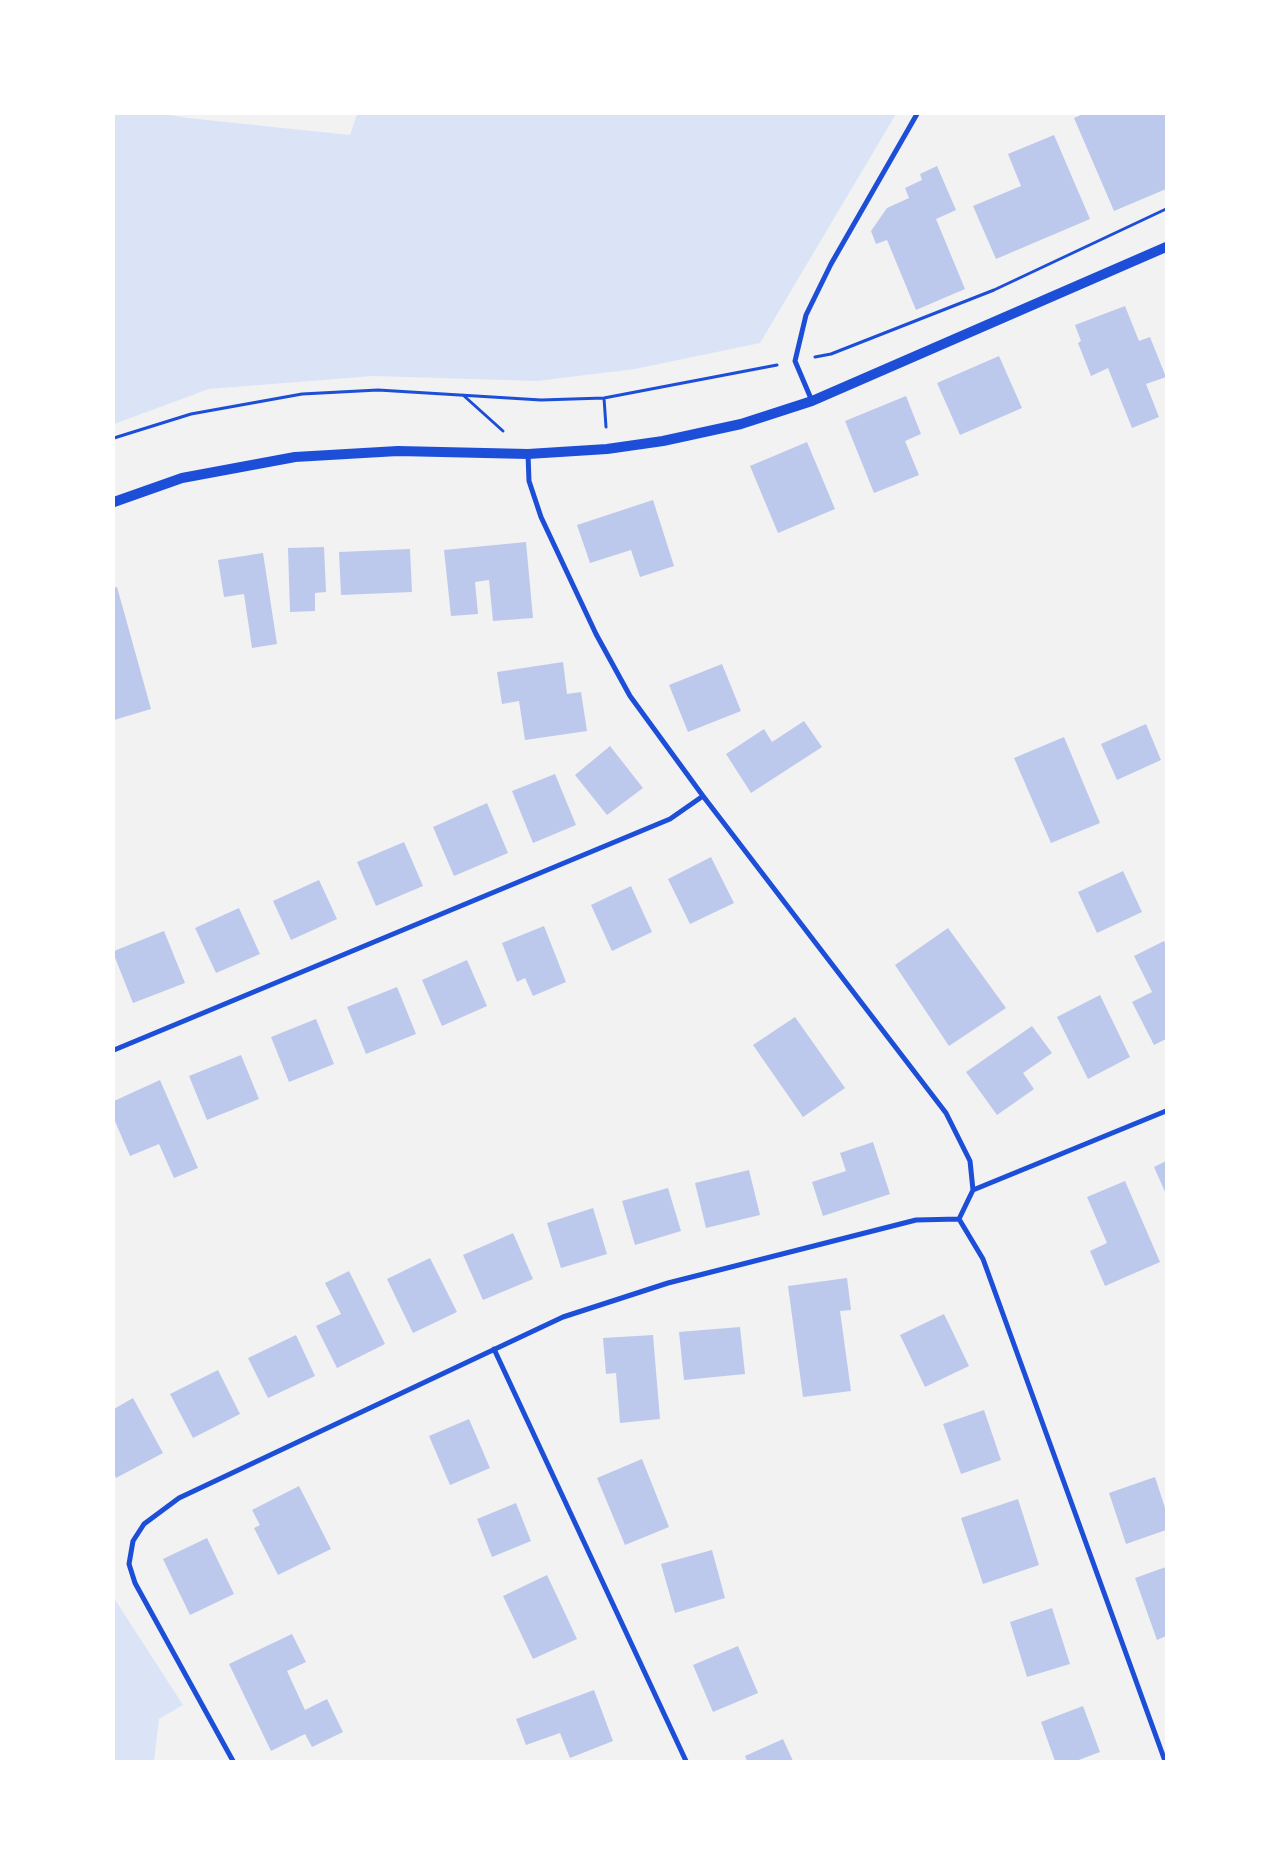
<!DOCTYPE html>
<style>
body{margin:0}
#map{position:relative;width:1280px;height:1875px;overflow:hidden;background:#f2f2f2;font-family:Jost,sans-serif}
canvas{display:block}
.frame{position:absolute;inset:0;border:115px solid #fff;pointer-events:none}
</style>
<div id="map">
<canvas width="1280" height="1875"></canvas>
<div class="frame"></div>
</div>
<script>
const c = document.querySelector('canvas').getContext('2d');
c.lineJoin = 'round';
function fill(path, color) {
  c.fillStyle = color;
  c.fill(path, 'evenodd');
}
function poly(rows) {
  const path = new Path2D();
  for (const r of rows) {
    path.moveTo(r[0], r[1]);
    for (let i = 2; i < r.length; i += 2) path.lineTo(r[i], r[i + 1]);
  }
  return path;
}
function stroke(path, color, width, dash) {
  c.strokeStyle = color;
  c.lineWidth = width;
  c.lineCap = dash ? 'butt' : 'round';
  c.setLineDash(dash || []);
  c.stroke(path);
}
fill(poly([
 [114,114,164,114,188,118,350,135,357,114,896,114,760,343,635,369,537,381,373,376,209,389,114,424],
 [114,1598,183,1705,159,1719,154,1761,114,1761]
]), '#dbe4f7');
fill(poly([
 [1083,114,1166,114,1166,189,1114,211,1074,118],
 [1054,135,1090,219,996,259,973,206,1021,186,1008,154],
 [937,166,956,210,936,219,965,289,916,310,887,240,876,244,871,231,887,208,909,198,905,188,922,180,920,174],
 [1125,306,1139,341,1150,337,1166,377,1146,384,1159,417,1132,428,1108,368,1091,376,1078,343,1081,341,1075,325],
 [999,356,1022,408,960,435,937,383],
 [906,396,921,434,905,441,919,475,874,493,845,421],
 [807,442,835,509,778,533,750,466],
 [653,500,674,566,640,577,631,550,590,563,577,525],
 [526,542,533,618,493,621,489,580,475,582,478,614,451,616,444,550],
 [324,547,326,592,315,593,315,611,290,612,288,548],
 [410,549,412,592,341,595,339,552],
 [263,553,277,644,252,648,244,594,224,597,218,560],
 [117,587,151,709,114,720,114,588],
 [563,662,567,694,581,692,587,731,525,740,519,701,502,704,497,672],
 [722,664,741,711,688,732,669,685],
 [804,721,822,747,751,793,726,754,764,729,772,742],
 [1146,724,1161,760,1117,780,1101,744],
 [1064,737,1100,823,1051,843,1014,758],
 [610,746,643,788,607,815,575,775],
 [555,774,576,825,533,843,512,791],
 [487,803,508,853,454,876,433,827],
 [404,842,423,886,376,906,357,862],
 [711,857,734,903,690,924,668,879],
 [1123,871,1142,912,1097,933,1078,892],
 [319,880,337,919,291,940,273,901],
 [631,886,652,932,612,951,591,905],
 [239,908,260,954,216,973,195,928],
 [544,926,566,982,533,996,525,978,517,982,502,943],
 [948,928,1006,1008,949,1046,895,965],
 [164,931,185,983,133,1003,114,955,114,951],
 [1164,941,1166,945,1166,1039,1154,1045,1132,1002,1152,992,1134,956],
 [467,960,487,1006,442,1026,422,980],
 [397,987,416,1034,366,1054,347,1007],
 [1100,995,1130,1057,1088,1079,1057,1017],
 [795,1017,845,1088,803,1117,753,1045],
 [316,1019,334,1064,289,1082,271,1037],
 [1032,1026,1052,1053,1023,1073,1034,1089,997,1115,966,1072],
 [241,1055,259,1099,207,1120,189,1076],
 [160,1080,198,1168,174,1178,159,1144,130,1156,114,1119,114,1101],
 [873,1142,890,1194,823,1216,812,1182,846,1171,840,1153],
 [1166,1161,1166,1194,1154,1167],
 [749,1170,760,1215,706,1228,695,1183],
 [1125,1181,1160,1262,1105,1286,1090,1251,1107,1243,1087,1197],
 [668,1188,681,1231,635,1245,622,1201],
 [593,1208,607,1254,561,1268,547,1223],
 [513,1233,533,1279,483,1300,463,1255],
 [430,1258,457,1312,413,1333,387,1279],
 [349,1271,385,1344,337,1368,316,1326,341,1314,325,1283],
 [847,1278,851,1310,840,1311,851,1391,803,1397,788,1286],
 [944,1314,969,1366,925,1387,900,1335],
 [740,1327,745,1374,684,1380,679,1332],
 [296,1335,315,1376,268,1398,248,1358],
 [653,1335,660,1419,620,1423,616,1373,606,1374,603,1338],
 [218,1370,240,1414,193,1438,170,1394],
 [133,1398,163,1453,116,1478,114,1473,114,1409],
 [984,1410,1001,1460,961,1474,943,1424],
 [469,1419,490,1468,450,1485,429,1436],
 [642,1459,669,1527,625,1545,597,1478],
 [1155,1477,1166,1511,1166,1530,1126,1544,1109,1493],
 [299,1486,331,1549,278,1575,254,1528,260,1525,252,1510],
 [1018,1499,1039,1565,983,1584,961,1518],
 [516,1503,531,1541,492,1557,477,1519],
 [207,1538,234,1594,190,1615,163,1559],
 [712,1550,725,1598,675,1613,661,1564],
 [1166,1567,1166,1636,1157,1640,1135,1578],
 [547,1575,577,1639,533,1659,503,1596],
 [1052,1608,1070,1664,1027,1677,1010,1622],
 [292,1634,306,1662,287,1671,305,1710,327,1699,343,1732,312,1747,305,1734,271,1751,229,1664],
 [738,1646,758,1693,713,1712,693,1665],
 [594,1690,613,1741,570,1758,560,1733,526,1745,516,1719],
 [1083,1706,1100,1752,1076,1761,1055,1761,1041,1722],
 [783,1739,793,1761,747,1761,745,1756]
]), '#bdc9ec');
stroke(poly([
 [815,357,831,354,994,290,1166,209],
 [463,395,503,431],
 [604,398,606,427],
 [114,438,191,414,302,394,378,390,541,400,604,398,777,365]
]), '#1d4ed8', 3);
stroke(poly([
 [812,401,795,361,806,315,831,264,917,114],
 [528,454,529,481,541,517,596,634,630,696,703,796,946,1113,970,1161,973,1190],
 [114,1050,670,819,703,796],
 [959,1219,983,1259,1165,1761],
 [959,1219,973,1190,1166,1111],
 [494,1349,686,1761],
 [233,1761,135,1583,129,1564,133,1541,144,1524,179,1498,563,1317,668,1283,916,1220,959,1219]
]), '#1d4ed8', 5);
stroke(poly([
 [114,502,182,478,295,457,398,451,528,454,607,449,663,441,741,424,812,401,1166,247]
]), '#1d4ed8', 10);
</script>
